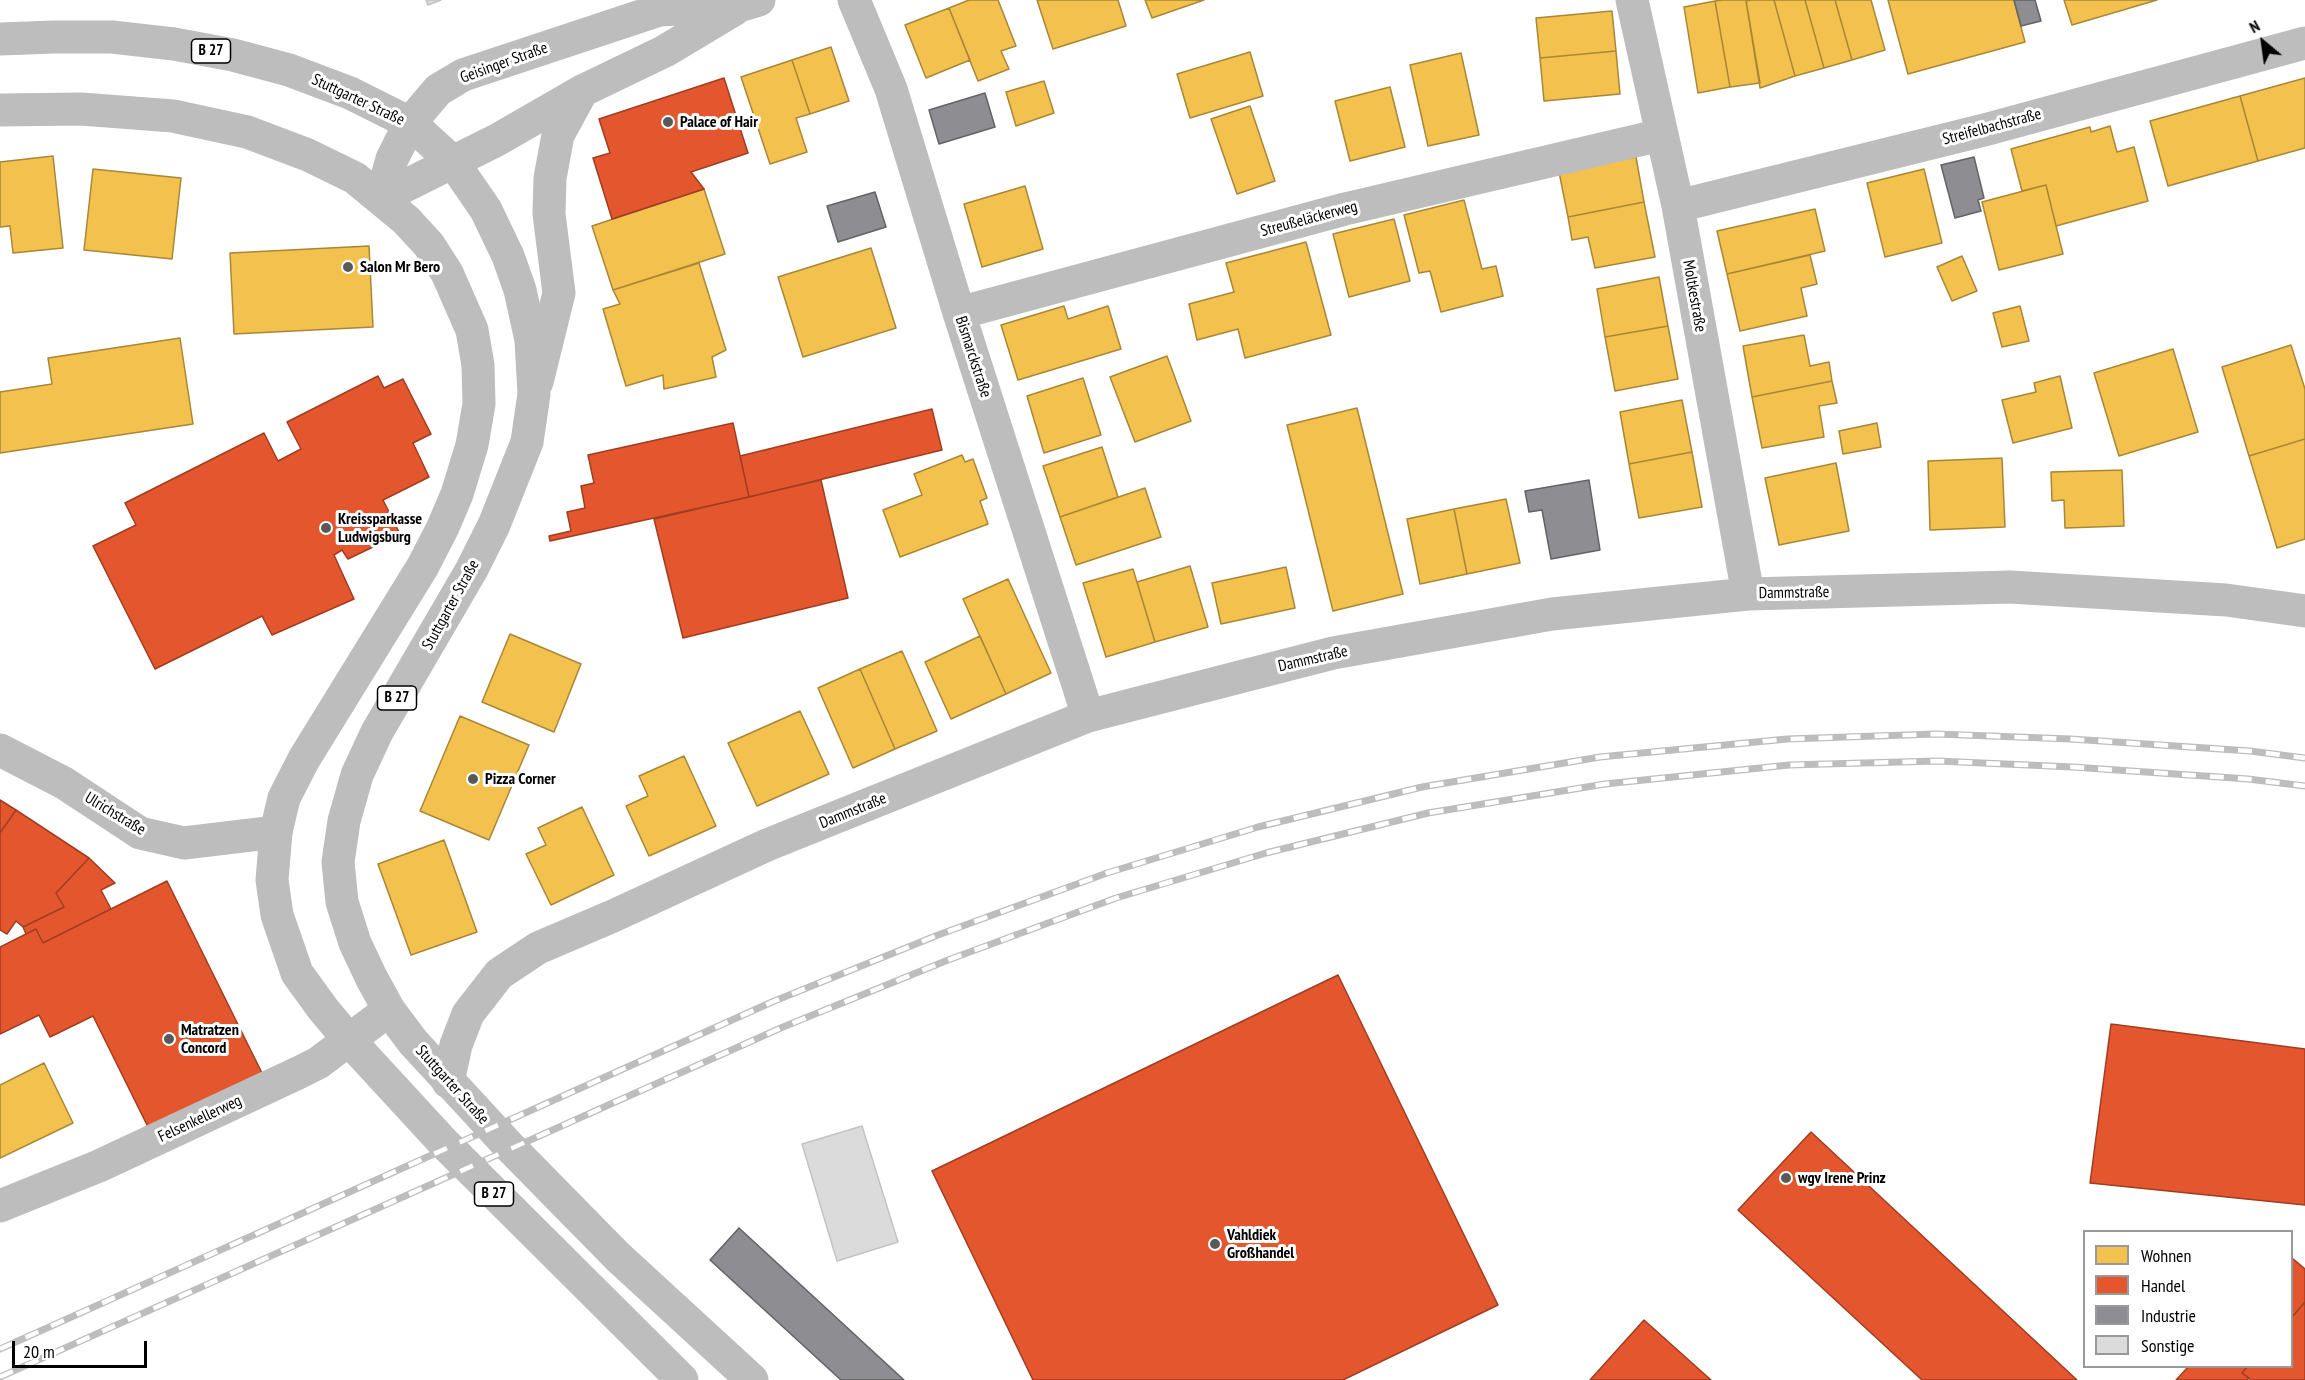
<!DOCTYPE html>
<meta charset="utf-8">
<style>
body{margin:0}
#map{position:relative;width:2305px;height:1380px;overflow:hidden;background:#fff;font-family:"PT Sans Narrow",sans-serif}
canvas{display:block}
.legend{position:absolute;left:2083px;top:1230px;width:210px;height:138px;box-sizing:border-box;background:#fff;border:2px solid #999;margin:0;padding:8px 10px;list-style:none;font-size:18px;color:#000}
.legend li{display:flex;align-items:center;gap:12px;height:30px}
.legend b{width:30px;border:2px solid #999}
.north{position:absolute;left:2233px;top:12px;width:60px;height:60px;-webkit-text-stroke:4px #fff;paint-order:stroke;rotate:331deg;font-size:16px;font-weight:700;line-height:24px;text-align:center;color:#000}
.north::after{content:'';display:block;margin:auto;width:21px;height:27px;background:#000;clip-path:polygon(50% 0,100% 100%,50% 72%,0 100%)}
.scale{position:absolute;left:12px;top:1341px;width:135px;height:27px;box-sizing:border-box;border:3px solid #000;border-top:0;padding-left:8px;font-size:18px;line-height:21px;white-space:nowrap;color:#000;-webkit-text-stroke:4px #fff;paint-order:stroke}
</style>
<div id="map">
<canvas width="2305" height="1380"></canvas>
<ul class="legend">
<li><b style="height:16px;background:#f2c14e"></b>Wohnen</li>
<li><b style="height:16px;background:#e4572e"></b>Handel</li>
<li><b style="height:16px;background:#8d8d92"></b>Industrie</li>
<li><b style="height:16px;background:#dbdbdb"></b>Sonstige</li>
</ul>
<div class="north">N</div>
<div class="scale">20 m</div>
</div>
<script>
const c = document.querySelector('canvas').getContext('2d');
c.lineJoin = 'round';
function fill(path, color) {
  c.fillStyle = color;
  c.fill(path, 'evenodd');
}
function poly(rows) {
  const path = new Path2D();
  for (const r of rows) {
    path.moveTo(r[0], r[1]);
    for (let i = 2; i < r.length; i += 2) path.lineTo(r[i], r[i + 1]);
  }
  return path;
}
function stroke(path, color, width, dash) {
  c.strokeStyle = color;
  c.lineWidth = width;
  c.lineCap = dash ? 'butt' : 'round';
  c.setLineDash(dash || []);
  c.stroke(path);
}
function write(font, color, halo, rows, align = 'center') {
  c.font = font + ' "PT Sans Narrow",sans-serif';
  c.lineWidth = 6;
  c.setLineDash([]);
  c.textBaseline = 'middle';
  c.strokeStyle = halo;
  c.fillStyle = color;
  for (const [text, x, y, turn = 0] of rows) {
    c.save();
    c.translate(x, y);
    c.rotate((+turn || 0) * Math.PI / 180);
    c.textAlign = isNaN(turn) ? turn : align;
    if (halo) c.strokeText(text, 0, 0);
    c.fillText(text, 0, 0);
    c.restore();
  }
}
const homes = poly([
 [969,0,998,0,1016,46,1001,51,1009,69,978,81,949,8,969,0],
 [1037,0,1118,0,1126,26,1053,49,1037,0],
 [1145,0,1204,0,1152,18,1145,0],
 [1722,0,1746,0,1760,83,1730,87,1715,1,1722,0],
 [1751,0,1774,0,1795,76,1760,88,1746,1,1751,0],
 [1774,0,1805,0,1824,68,1795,76,1774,0],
 [1805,0,1835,0,1852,60,1824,68,1805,0],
 [1835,0,1871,0,1885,50,1852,60,1835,0],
 [1888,0,2014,0,2025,42,1908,74,1888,0],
 [2064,0,2157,0,2072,25,2064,0],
 [1715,1,1730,87,1698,93,1684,7,1715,1],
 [949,8,970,60,926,78,905,25,949,8],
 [1612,11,1616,51,1540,58,1536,18,1612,11],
 [831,47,849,101,810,114,792,60,831,47],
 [1616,51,1620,94,1544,101,1540,58,1616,51],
 [1250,52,1263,96,1190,118,1177,74,1250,52],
 [1461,53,1479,135,1428,146,1410,65,1461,53],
 [792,60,810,114,796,118,807,152,770,164,741,77,792,60],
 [2305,78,2305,148,2258,161,2240,96,2305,78],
 [1044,81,1054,113,1016,126,1006,92,1044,81],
 [1390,87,1405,147,1350,161,1335,101,1390,87],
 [2240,96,2258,161,2168,186,2150,121,2240,96],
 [1250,106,1275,181,1237,194,1211,119,1250,106],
 [2110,126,2117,152,2134,147,2148,201,2056,226,2046,185,2022,191,2011,149,2090,127,2091,132,2110,126],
 [53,156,63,248,13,253,10,226,0,227,0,162,53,156],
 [1636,157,1644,202,1568,217,1559,172,1636,157],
 [93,169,181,178,172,259,84,250,93,169],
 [1924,169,1942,243,1885,257,1867,183,1924,169],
 [2046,185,2063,254,1999,270,1982,202,2046,185],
 [1025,186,1043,249,982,267,964,204,1025,186],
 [704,189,725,254,613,290,592,226,704,189],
 [1464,200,1482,269,1496,266,1503,296,1441,312,1430,271,1419,273,1404,215,1464,200],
 [1644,202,1655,257,1595,268,1588,237,1572,240,1568,217,1644,202],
 [1815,209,1825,251,1727,274,1717,231,1815,209],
 [1394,219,1410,281,1349,297,1333,234,1394,219],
 [1306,242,1331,335,1245,358,1238,329,1197,340,1189,304,1234,292,1226,263,1306,242],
 [369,246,373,327,234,334,230,253,369,246],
 [871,248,896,328,803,357,778,277,871,248],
 [1810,255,1817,284,1801,288,1807,316,1740,331,1727,274,1810,255],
 [1962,256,1977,291,1952,301,1937,267,1962,256],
 [699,263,726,350,712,357,716,377,664,389,663,375,626,386,603,309,620,304,613,290,699,263],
 [1659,277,1668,326,1605,337,1597,289,1659,277],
 [1064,306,1068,319,1108,306,1121,349,1018,380,1001,325,1064,306],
 [2020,306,2029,341,2002,347,1993,313,2020,306],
 [1668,326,1678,379,1615,391,1605,337,1668,326],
 [1804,335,1810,366,1829,362,1832,381,1752,397,1743,346,1804,335],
 [180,338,193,424,0,453,0,392,52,384,48,358,180,338],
 [2291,345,2305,389,2305,439,2249,456,2222,367,2291,345],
 [2173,349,2198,432,2119,456,2094,373,2173,349],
 [1167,356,1191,421,1135,442,1110,377,1167,356],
 [2060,376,2072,428,2013,443,2002,400,2036,392,2034,383,2060,376],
 [1083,378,1101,435,1044,453,1027,396,1083,378],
 [1832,381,1837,403,1819,406,1824,437,1762,448,1752,397,1832,381],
 [1682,400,1692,452,1629,464,1620,412,1682,400],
 [1357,408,1403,594,1333,611,1287,425,1357,408],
 [1877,423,1881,447,1843,454,1839,431,1877,423],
 [2305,439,2305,539,2277,548,2249,456,2305,439],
 [1102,447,1118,497,1060,517,1043,466,1102,447],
 [1692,452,1702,507,1639,518,1629,464,1692,452],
 [962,455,965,462,973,459,987,498,980,501,988,524,900,557,883,510,922,495,914,474,962,455],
 [2002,458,2005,527,1930,530,1928,461,2002,458],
 [1836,463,1849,531,1779,545,1765,478,1836,463],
 [2122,470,2124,526,2065,528,2064,500,2052,501,2051,472,2122,470],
 [1145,488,1161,537,1076,565,1060,517,1145,488],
 [1506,499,1520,563,1467,574,1454,509,1506,499],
 [1454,509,1467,574,1420,584,1407,519,1454,509],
 [1190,566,1208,627,1155,642,1137,582,1190,566],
 [1286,567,1295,608,1221,624,1212,583,1286,567],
 [1133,569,1155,642,1106,657,1083,583,1133,569],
 [1008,579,1051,673,1006,694,963,599,1008,579],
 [510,634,581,664,554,732,482,702,510,634],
 [980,636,1006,694,951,719,925,662,980,636],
 [902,651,937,731,895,749,860,669,902,651],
 [860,669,895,749,853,768,818,688,860,669],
 [800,711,829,774,757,806,728,743,800,711],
 [460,716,529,745,489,840,420,811,460,716],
 [684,756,716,826,649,856,626,806,648,796,639,776,684,756],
 [582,807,614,875,551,905,526,854,546,845,538,828,582,807],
 [444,840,477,932,411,955,378,864,444,840],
 [44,1063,73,1123,0,1158,0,1085,44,1063]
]);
fill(homes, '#f2c14e');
stroke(homes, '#a98737', 1.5);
const shops = poly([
 [724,78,748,153,691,172,704,189,612,219,593,158,610,153,599,119,724,78],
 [378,376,384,388,403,379,431,434,413,443,429,477,383,500,400,534,348,559,342,550,334,555,354,599,272,635,262,616,155,669,93,546,136,525,125,503,264,433,278,461,301,449,287,422,378,376],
 [932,409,942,450,749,497,740,456,932,409],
 [733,423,749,497,550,541,549,536,571,531,567,512,585,508,581,486,594,483,588,455,733,423],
 [821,480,848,598,683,638,654,519,821,480],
 [0,800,16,810,0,833,0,800],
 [16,810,89,858,56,893,64,907,23,927,16,921,7,934,0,930,0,833,16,810],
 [89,858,115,883,101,890,111,909,43,943,36,929,26,934,23,927,64,907,56,893,89,858],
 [167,881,262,1073,149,1129,93,1016,50,1037,39,1015,0,1034,0,947,36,929,43,943,167,881],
 [1338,975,1498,1305,1343,1380,1033,1380,932,1171,1338,975],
 [2111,1024,2305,1049,2305,1205,2090,1183,2111,1024],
 [1811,1132,2077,1380,1922,1380,1738,1210,1811,1132],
 [2292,1258,2305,1269,2305,1302,2292,1317,2292,1258],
 [2305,1302,2305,1380,2251,1380,2242,1373,2248,1366,2292,1366,2292,1317,2305,1302],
 [1644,1320,1711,1380,1590,1380,1644,1320],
 [2189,1366,2248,1366,2242,1373,2249,1378,2247,1380,2176,1380,2189,1366]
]);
fill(shops, '#e4572e');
stroke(shops, '#a03d20', 1.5);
const industry = poly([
 [2014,0,2035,0,2041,21,2021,26,2014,0],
 [985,93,995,127,939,144,929,110,985,93],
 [1974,157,1984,198,1978,200,1981,211,1955,218,1941,165,1974,157],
 [875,192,886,227,838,242,827,206,875,192],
 [1589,480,1600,550,1551,559,1542,510,1529,512,1525,491,1589,480],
 [739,1228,904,1380,841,1380,710,1260,739,1228]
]);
fill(industry, '#8d8d92');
stroke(industry, '#636366', 1.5);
const building = poly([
 [426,0,441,0,428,5,426,0],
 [862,1126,898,1242,837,1261,802,1144,862,1126]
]);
fill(building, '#dbdbdb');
stroke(building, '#c3c3c3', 1.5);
stroke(poly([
 [854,0,891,89,959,313,1088,716],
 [1632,0,1678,206,1748,594],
 [381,198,392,159,410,123,438,90,463,75,659,10,739,6,759,0],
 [381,198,497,140,582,91,665,51,735,9],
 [1678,206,1988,129,2305,43],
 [959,313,1345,209,1661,135],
 [537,382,559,293,549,214,550,178,558,135,582,91],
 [0,750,64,783,140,833,184,843,276,832],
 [448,1082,456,1045,468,1014,499,974,538,948,613,916,767,845,1088,716,1333,653,1552,614,1748,594,2010,587,2226,600,2305,611],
 [0,1206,99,1166,298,1073,318,1063,389,1010]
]), '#bdbdbd', 33);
stroke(poly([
 [0,39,54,37,112,37,174,44,233,55,289,70,350,93,410,123,453,162,486,210,508,256,520,290,531,340,534,394,527,442,494,525,472,569,377,732,357,775,344,821,338,862,342,902,355,943,371,977,389,1010,413,1042,507,1144,618,1257,752,1380],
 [0,110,81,109,173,116,247,132,308,155,355,178,406,220,429,245,447,273,472,330,478,365,479,404,472,445,457,494,443,527,423,566,304,759,284,798,276,832,272,880,277,915,297,973,323,1009,349,1040,442,1141,682,1380]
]), '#bdbdbd', 33);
const rail = poly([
 [0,1349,772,1002,938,935,1107,873,1258,827,1422,787,1600,757,1787,739,1936,734,2071,739,2250,751,2305,758],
 [0,1377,783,1027,948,960,1116,898,1266,853,1428,813,1605,784,1789,765,1937,761,2073,767,2248,779,2305,786]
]);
stroke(rail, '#bdbdbd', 7);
stroke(rail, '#fff', 4.5, [14]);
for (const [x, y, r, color] of [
 [668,122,6,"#595959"],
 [348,267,6,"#595959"],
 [326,528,6,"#595959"],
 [473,779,6,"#595959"],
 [169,1039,6,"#595959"],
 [1786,1178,6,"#595959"],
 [1215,1244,6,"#595959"]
]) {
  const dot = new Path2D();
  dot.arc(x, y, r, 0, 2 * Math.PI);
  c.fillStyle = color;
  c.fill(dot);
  stroke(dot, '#fff', 2);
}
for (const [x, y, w] of [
 [211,51,39],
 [397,698,39],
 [494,1194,39]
]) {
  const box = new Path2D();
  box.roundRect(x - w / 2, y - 12, w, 24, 4.5);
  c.fillStyle = '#fff';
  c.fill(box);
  stroke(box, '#000', 1.5);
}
write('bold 15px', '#000', null, [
 ["B 27",211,51],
 ["B 27",397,698],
 ["B 27",494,1194]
]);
write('16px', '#000', '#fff', [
 ["Geisinger Straße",504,63,-20],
 ["Stuttgarter Straße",358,100,25],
 ["Streifelbachstraße",1992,127,-15],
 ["Streußeläckerweg",1309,219,-15],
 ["Moltkestraße",1694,296,80],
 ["Bismarckstraße",973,357,72],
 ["Dammstraße",1794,593,-1],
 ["Stuttgarter Straße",451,605,-61],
 ["Dammstraße",1313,659,-13],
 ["Dammstraße",853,811,-22],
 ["Ulrichstraße",115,814,31],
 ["Stuttgarter Straße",452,1085,48],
 ["Felsenkellerweg",200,1119,-25]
]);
write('bold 16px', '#000', '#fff', [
 ["Palace of Hair",680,122],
 ["Salon Mr Bero",360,267],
 ["Kreissparkasse",338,519],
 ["Ludwigsburg",338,537],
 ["Pizza Corner",485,779],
 ["Matratzen",181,1030],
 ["Concord",181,1048],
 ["wgv Irene Prinz",1798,1178],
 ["Vahldiek",1227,1235],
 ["Großhandel",1227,1253]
], 'left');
</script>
